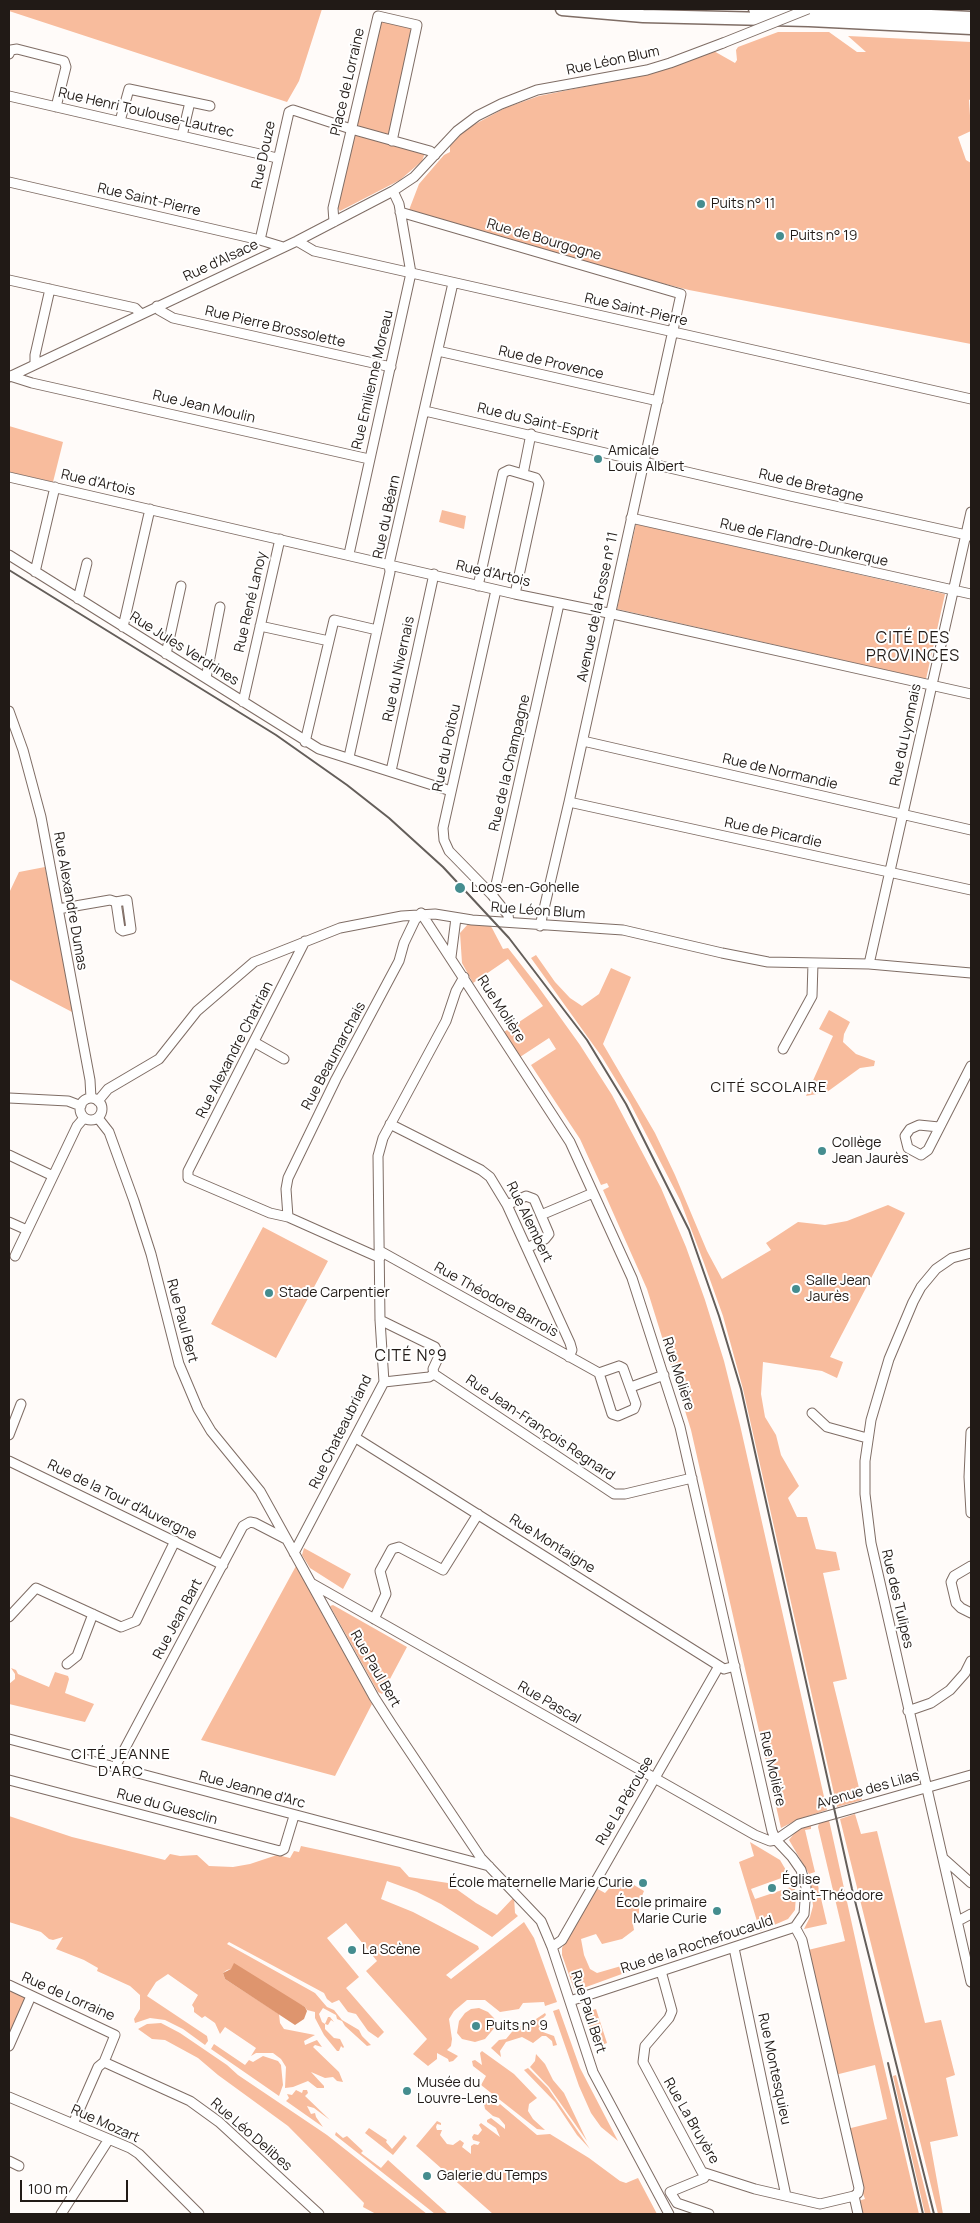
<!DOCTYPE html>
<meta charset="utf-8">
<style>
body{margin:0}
#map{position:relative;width:980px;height:2223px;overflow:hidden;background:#fffbf9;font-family:Manrope,sans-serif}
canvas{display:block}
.frame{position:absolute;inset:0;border:10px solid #211a16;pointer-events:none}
.scale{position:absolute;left:20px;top:2180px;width:108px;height:22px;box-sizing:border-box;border:2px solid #211a16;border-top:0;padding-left:6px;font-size:15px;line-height:18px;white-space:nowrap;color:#211a16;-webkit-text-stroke:4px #fff;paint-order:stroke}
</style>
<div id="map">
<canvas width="980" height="2223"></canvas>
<div class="frame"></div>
<div class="scale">100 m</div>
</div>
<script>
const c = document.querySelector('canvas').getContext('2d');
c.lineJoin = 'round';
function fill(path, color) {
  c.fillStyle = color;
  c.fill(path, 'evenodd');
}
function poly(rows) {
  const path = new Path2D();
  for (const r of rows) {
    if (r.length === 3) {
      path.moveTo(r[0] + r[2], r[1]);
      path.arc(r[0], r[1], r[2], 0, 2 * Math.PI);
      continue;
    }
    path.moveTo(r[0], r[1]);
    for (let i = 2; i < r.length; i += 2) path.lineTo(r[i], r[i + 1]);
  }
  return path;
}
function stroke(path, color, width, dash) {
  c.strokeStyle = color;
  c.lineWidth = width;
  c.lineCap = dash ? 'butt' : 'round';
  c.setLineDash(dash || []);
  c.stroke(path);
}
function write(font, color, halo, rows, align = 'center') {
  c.font = font + ' Manrope,sans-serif';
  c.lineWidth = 4;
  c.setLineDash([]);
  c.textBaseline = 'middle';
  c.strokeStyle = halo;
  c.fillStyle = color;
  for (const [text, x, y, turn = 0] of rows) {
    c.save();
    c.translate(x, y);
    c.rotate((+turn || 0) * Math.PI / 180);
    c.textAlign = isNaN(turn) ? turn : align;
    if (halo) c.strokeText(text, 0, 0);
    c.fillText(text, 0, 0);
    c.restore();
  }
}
fill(poly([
 [9,9,322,9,299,81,287,102,9,11],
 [382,20,411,27,414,29,389,135,387,136,358,126,356,122,378,21],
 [778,32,829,32,857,52,866,52,848,36,971,42,971,99,969,100,971,131,958,137,966,160,971,163,971,344,689,290,630,275,409,210,419,184,444,155,450,152,450,146,466,129,505,108,539,96,627,78,712,50,735,63,737,60,736,50,738,47],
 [356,132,425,153,422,161,400,180,340,211,337,207],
 [9,426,63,442,53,482,9,472],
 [442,510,466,516,464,529,439,522],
 [636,524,945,594,926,679,617,609],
 [45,867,72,1004,72,1012,9,979,9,893,19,872],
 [468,924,489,924,492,928,503,949,508,948,537,985,580,1045,612,1095,661,1188,686,1247,705,1300,724,1361,740,1425,827,1810,799,1819,781,1828,691,1430,647,1289,603,1190,609,1187,607,1183,601,1185,580,1139,531,1065,556,1049,549,1038,520,1057,504,1032,543,1006,508,959,473,983,462,963,460,933],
 [536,955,555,982,570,998,582,1006,599,994,611,968,631,977,603,1044,655,1133,675,1175,707,1251,722,1279,771,1250,766,1243,798,1222,825,1225,847,1221,888,1205,905,1213,830,1357,843,1362,837,1378,822,1371,763,1362,761,1394,765,1417,776,1435,781,1455,799,1486,788,1498,797,1517,807,1517,816,1549,836,1552,840,1570,823,1573,847,1679,833,1682,862,1800,837,1807,743,1389,723,1316,704,1263,680,1200,630,1103,602,1057,531,958],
 [829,1010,850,1022,844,1034,843,1042,856,1054,875,1061,874,1066,860,1068,827,1092,806,1096,833,1036,819,1029],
 [263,1227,328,1261,276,1358,211,1324],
 [304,1548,351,1574,343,1589,310,1568,302,1555],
 [296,1566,372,1704,335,1776,201,1740],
 [333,1605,407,1647,382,1694,378,1692,330,1606],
 [11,1668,16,1670,18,1674,49,1687,55,1672,68,1676,69,1679,65,1693,94,1704,85,1722,9,1704,9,1684,15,1679,15,1674],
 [855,1814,861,1834,877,1831,925,2023,941,2020,955,2075,946,2078,958,2136,930,2142,943,2214,938,2214,840,1819],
 [9,1816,72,1837,165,1860,170,1854,180,1856,197,1855,209,1866,233,1867,250,1864,277,1855,290,1858,294,1851,299,1852,301,1846,400,1867,409,1877,448,1883,476,1903,497,1915,514,1897,515,1913,518,1916,492,1937,441,1904,417,1892,387,1881,381,1899,413,1912,478,1946,479,1949,446,1975,451,1979,524,1922,534,1938,557,2002,545,2006,544,2002,523,2003,519,2009,500,2012,485,2000,467,2000,454,2011,449,2019,452,2039,451,2046,447,2050,458,2056,453,2061,449,2062,448,2059,437,2053,437,2059,428,2066,413,2054,427,2039,366,1971,377,1961,346,1923,327,1938,359,1977,346,1988,384,2032,378,2038,368,2031,356,2014,348,2012,339,2000,332,2003,327,1999,324,1993,229,1942,227,1944,315,1993,327,2007,334,2010,342,2020,359,2030,362,2036,371,2045,367,2046,345,2026,342,2021,337,2019,336,2015,323,2008,319,2014,322,2022,325,2024,328,2017,330,2017,334,2022,331,2020,328,2025,325,2024,325,2029,334,2038,340,2039,344,2047,343,2048,341,2046,339,2051,337,2051,324,2035,315,2018,315,2012,307,2010,305,2007,231,1969,227,1970,223,1973,225,1979,279,2014,280,2023,284,2029,315,2035,304,2041,305,2045,317,2040,322,2047,315,2045,313,2047,339,2072,343,2082,337,2081,333,2077,325,2078,311,2072,324,2086,324,2088,317,2088,308,2081,293,2087,285,2088,286,2067,281,2059,273,2053,256,2053,251,2056,256,2048,225,2027,220,2034,215,2023,205,2016,202,2018,194,2012,194,2008,192,2005,198,1995,168,1974,156,1982,147,1996,207,2036,208,2041,205,2045,183,2029,165,2020,150,2018,135,2023,134,2019,140,2009,140,1995,130,1986,97,1971,98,1968,84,1960,56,1949,63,1937,53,1940,49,1939,41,1932,9,1922],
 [829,1820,874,2024,919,2214,861,2214,858,2201,865,2199,862,2191,847,2129,887,2119,875,2065,835,2075,808,1950,845,1941,818,1827,819,1823],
 [811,1825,811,1829,805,1830,815,1872,809,1874,789,1840,796,1831],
 [750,1842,780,1860,790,1877,787,1876,751,1889,755,1899,794,1886,796,1895,795,1910,788,1919,760,1931,739,1862,754,1856],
 [816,1877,827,1924,804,1929,810,1917,813,1906,810,1878],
 [615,1882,627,1886,629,1882,644,1891,639,1903,639,1913,632,1919,634,1930,622,1939,602,1944,596,1934,581,1939,584,1955,590,1969,597,1973,628,1964,630,1971,578,1990,574,1989,562,1955,562,1948,596,1888,605,1893],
 [9,1989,23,1995,25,1998,9,2035],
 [479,2008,488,2012,494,2018,496,2026,485,2039,475,2042,462,2039,457,2033,459,2021,465,2013,471,2009],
 [559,2009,580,2068,618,2141,601,2127,591,2113,579,2086,553,2011],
 [596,2009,607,2043,596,2047,584,2013],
 [545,2013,546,2015,540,2021,540,2031,554,2036,557,2045,553,2046,552,2041,546,2036,542,2036,533,2043,522,2037,506,2042,500,2051,501,2057,491,2048,499,2040,506,2039,516,2027,527,2025],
 [161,2023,180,2033,227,2065,238,2075,327,2135,427,2214,376,2214,363,2207,364,2203,288,2126,218,2075,198,2058,165,2040,152,2039,138,2029,147,2024],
 [214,2044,245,2065,249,2060,253,2062,263,2056,278,2061,281,2065,283,2085,279,2096,211,2049],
 [482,2051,514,2074,537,2098,529,2104,528,2111,533,2119,545,2130,537,2129,481,2085,486,2076,473,2066,472,2061,475,2060,482,2065,480,2053],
 [536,2054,545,2064,553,2080,564,2093,587,2141,549,2087,530,2067,535,2061],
 [528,2068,548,2088,590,2149,577,2135,555,2102,524,2070],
 [896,2075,931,2214,925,2214,893,2076],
 [296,2090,302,2093,303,2090,307,2090,308,2093,305,2096,330,2120,314,2108,307,2106,311,2114,315,2113,316,2117,323,2127,286,2101,289,2098,287,2094,292,2095],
 [487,2102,498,2106,500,2104,537,2135,550,2134,589,2158,620,2181,626,2183,638,2178,657,2214,493,2214,416,2146,437,2121,441,2123,441,2125,437,2124,436,2127,437,2130,442,2130,440,2135,447,2144,453,2145,460,2140,464,2143,462,2147,471,2154,471,2146,474,2144,478,2145,480,2142,473,2140,472,2137,474,2134,478,2135,482,2130,479,2125,481,2123,500,2137,496,2128,487,2122,487,2120,491,2118,505,2129,505,2125,499,2118,493,2116,485,2109,484,2104],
 [369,2128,387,2140,386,2142,392,2149,404,2135,407,2138,393,2155,365,2133],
 [336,2132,343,2138,347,2136,363,2151,361,2153,381,2168,388,2160,448,2214,435,2214,335,2135]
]), '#f8bc9d');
fill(poly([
 [234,1963,305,2007,307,2011,304,2019,295,2025,225,1979,223,1973,231,1969]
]), '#de956e');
const minor = poly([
 [9,54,11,50,17,49,64,61,66,67,56,107],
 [9,96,277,158],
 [120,121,129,89,210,106],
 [182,136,190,102],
 [9,182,260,240,283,247],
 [400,212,681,294,569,802,540,926],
 [334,222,333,208,378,16,417,25,392,141],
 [260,240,289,112,293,110,351,129,430,151,435,155],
 [297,241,314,251,971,399],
 [9,280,135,308,141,314],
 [157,306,159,310,173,318,391,367],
 [438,351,658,401],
 [35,364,35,355,50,289],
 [10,376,32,383,369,459],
 [9,377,297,241,393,191,414,177,457,131,477,116,501,104,537,90,647,70,670,63,723,43],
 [425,411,790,496,971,536],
 [523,474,531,434],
 [9,477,515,594,613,614,971,694],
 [631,518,971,594],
 [349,554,411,273,399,204,393,191],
 [9,555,319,749,451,791],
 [35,572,55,487],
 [478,586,503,473,509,470,536,478,539,483,515,594],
 [78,599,87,563],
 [260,626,329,641,305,742],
 [123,627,150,509],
 [329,641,334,620,377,630],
 [166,654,181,586],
 [206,678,220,607],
 [243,702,280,539],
 [9,711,23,750,41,817,90,1080,91,1098],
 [583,741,971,830],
 [349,757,390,572,389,564,453,283],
 [391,771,434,574],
 [569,802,971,890],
 [492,895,449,851,444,840,443,828,496,590],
 [58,909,110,900,116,902,127,900,131,929,123,931,120,929,116,902],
 [421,913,570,1142,632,1278,680,1427,772,1831,776,1840,792,1857,801,1870,806,1887,804,1914,795,1927,570,2001],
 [509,922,508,915,492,895,495,889,559,604],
 [305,941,188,1171,188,1178,270,1213,288,1217,380,1258],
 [451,957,456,918],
 [869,964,971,512],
 [254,1042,284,1059],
 [783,1049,812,996,813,963],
 [9,1098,68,1101,81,1106],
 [91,1109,11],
 [98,1101,108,1089,159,1059,197,1011,254,962,340,928,402,916,435,914,472,920,623,930,722,953,768,962,869,964,971,973],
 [98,1118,109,1132,134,1201,151,1254,179,1364,198,1409,211,1431,260,1491,374,1697,392,1725,481,1858,541,1921,552,1947,593,2072,669,2214],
 [390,1124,481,1170,490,1177,507,1205,570,1343,572,1350,569,1357],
 [939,1127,919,1125,910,1129,905,1136,908,1148,921,1155,928,1150,971,1066],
 [9,1155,53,1176],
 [507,1205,526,1196,534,1199,549,1234,545,1239,527,1248],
 [541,1215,593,1193],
 [288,1217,286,1189,288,1178,336,1079,399,961,404,943,415,920,421,913],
 [9,1222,27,1230],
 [380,1251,599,1373],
 [971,1253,952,1258,936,1269,921,1287,913,1302,889,1359,871,1420,865,1461,865,1494,871,1543,971,1982],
 [15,1256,77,1126,84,1118],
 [380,1320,435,1347,439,1356,433,1369,434,1374],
 [619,1366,623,1368,636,1404,634,1409,618,1416,612,1414,599,1373,619,1366],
 [434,1374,614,1494,625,1494,692,1478],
 [384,1382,429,1377,434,1374],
 [631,1387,664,1375],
 [812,1413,827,1427,867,1438],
 [971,1432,969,1477,971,1513],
 [9,1435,21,1404],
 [356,1438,724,1669,735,1666],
 [9,1461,223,1565],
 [294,1553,384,1382,380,1320,378,1156,383,1138,446,1021,456,991,464,977],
 [971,1566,954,1576,951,1582,956,1603,961,1608,971,1613],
 [311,1583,755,1835,770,1841,776,1840],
 [9,1617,36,1588,121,1627,136,1621,175,1541],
 [374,1619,386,1594,380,1571,392,1549,399,1547,443,1570,478,1514],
 [67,1664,77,1656,93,1614],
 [908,1711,931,1703,950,1690,965,1673,971,1661],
 [9,1739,489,1866],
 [115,1767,243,1526,250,1522,255,1523,286,1539],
 [9,1780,280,1851,284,1849,294,1816],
 [776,1840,799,1824,971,1775],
 [943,1858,971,1883],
 [958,1921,971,1914],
 [795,1927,802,1940,859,2188,858,2193,854,2196],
 [552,1947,562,1940,719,1666],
 [734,1948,786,2196],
 [661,1971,672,2011,669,2018,645,2046,643,2062,702,2172,755,2189,820,2204,854,2196],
 [9,1985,115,2035,104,2062,98,2067,73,2124],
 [9,2046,31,1996],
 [104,2062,190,2101,219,2122,319,2214],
 [9,2097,130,2148,139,2154,199,2214],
 [9,2161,19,2166],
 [706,2175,704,2178,670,2192,677,2203,709,2214],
 [854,2196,858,2214],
 [61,2214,109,2139]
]);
const highway = poly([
 [562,9,643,16,809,20,971,28],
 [755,9,809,10,971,18]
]);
stroke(minor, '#7f6d65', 11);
stroke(highway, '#7f6d65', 15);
stroke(minor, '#fff', 9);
stroke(highway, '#fff', 12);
stroke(poly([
 [9,570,276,735,347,785,389,818,443,867,509,938,587,1040,626,1104,689,1230,719,1316,741,1389,852,1889,934,2214],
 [888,2063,923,2214]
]), '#645e5a', 2);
const minorBridge = poly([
 [723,43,808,9]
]);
stroke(minorBridge, '#7f6d65', 11, []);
stroke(minorBridge, '#fff', 9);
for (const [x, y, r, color] of [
 [701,204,5,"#458d8f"],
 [780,236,5,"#458d8f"],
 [598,459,5,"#458d8f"],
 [460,888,6,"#458d8f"],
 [822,1151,5,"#458d8f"],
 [796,1289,5,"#458d8f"],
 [269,1293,5,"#458d8f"],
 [643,1883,5,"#458d8f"],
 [772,1888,5,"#458d8f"],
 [717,1911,5,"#458d8f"],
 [352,1950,5,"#458d8f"],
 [476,2026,5,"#458d8f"],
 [407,2091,5,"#458d8f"],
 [427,2176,5,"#458d8f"]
]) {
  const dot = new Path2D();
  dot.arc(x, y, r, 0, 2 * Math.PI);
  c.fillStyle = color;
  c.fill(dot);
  stroke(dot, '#fff', 2);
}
write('14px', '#211a16', '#fff', [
 ["Rue Léon Blum",613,61,-12],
 ["Place de Lorraine",348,82,-77],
 ["Rue Henri Toulouse-Lautrec",146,113,13],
 ["Rue Douze",264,155,-78],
 ["Rue Saint-Pierre",149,200,13],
 ["Rue de Bourgogne",544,240,16],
 ["Rue d'Alsace",221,261,-25],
 ["Rue Saint-Pierre",636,310,13],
 ["Rue Pierre Brossolette",275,327,13],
 ["Rue de Provence",551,363,13],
 ["Rue Emilienne Moreau",373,380,-77],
 ["Rue Jean Moulin",204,407,13],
 ["Rue du Saint-Esprit",538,422,13],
 ["Rue d'Artois",98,483,13],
 ["Rue de Bretagne",811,486,13],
 ["Rue du Béarn",387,517,-78],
 ["Rue de Flandre-Dunkerque",804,543,13],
 ["Rue d'Artois",493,574,13],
 ["Rue René Lanoy",251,602,-77],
 ["Avenue de la Fosse n° 11",598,607,-78],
 ["Rue Jules Verdrines",184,649,32],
 ["Rue du Nivernais",399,669,-78],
 ["Rue du Lyonnais",906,735,-78],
 ["Rue du Poitou",447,748,-78],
 ["Rue de la Champagne",510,763,-77],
 ["Rue de Normandie",780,772,13],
 ["Rue de Picardie",773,833,12],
 ["Rue Alexandre Dumas",70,901,80],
 ["Rue Léon Blum",538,911,4],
 ["Rue Molière",501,1009,57],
 ["Rue Alexandre Chatrian",235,1050,-63],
 ["Rue Beaumarchais",334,1056,-62],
 ["Rue Alembert",529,1222,64],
 ["Rue Théodore Barrois",496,1300,29],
 ["Rue Paul Bert",182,1321,75],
 ["Rue Molière",678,1374,72],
 ["Rue Jean-François Regnard",540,1428,34],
 ["Rue Chateaubriand",341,1432,-64],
 ["Rue de la Tour d'Auvergne",122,1500,26],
 ["Rue Montaigne",552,1544,32],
 ["Rue des Tulipes",897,1599,77],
 ["Rue Jean Bart",178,1619,-62],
 ["Rue Paul Bert",375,1669,60],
 ["Rue Pascal",549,1703,30],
 ["Rue Molière",772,1769,77],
 ["Rue Jeanne d'Arc",252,1790,15],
 ["Avenue des Lilas",868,1790,-16],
 ["Rue La Pérouse",625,1801,-60],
 ["Rue du Guesclin",167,1807,15],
 ["Rue de la Rochefoucauld",697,1945,-18],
 ["Rue de Lorraine",68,1997,24],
 ["Rue Paul Bert",588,2012,72],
 ["Rue Montesquieu",774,2069,78],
 ["Rue La Bruyère",691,2121,60],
 ["Rue Mozart",105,2124,24],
 ["Rue Léo Delibes",251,2135,41]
]);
write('14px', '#211a16', '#fff', [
 ["Puits n° 11",711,204],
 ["Puits n° 19",790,236],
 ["Amicale",608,451],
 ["Louis Albert",608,467],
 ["Loos-en-Gohelle",471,888],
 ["Collège",832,1143],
 ["Jean Jaurès",832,1159],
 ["Salle Jean",806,1281],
 ["Jaurès",806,1297],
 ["Stade Carpentier",279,1293],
 ["Église",782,1880],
 ["Saint-Théodore",782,1896],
 ["École maternelle Marie Curie",633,1883,"right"],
 ["École primaire",707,1903,"right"],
 ["Marie Curie",707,1919,"right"],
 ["La Scène",362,1950],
 ["Puits n° 9",486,2026],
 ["Musée du",417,2083],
 ["Louvre-Lens",417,2099],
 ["Galerie du Temps",437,2176]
], 'left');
c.letterSpacing = '1px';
write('15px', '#211a16', '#fff', [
 ["CITÉ SCOLAIRE",769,1088],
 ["CITÉ JEANNE",121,1755],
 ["D'ARC",121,1772]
]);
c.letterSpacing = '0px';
c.letterSpacing = '1px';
write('16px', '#211a16', '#fff', [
 ["CITÉ DES",913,639],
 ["PROVINCES",913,657],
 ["CITÉ N°9",411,1357]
]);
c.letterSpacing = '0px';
</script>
